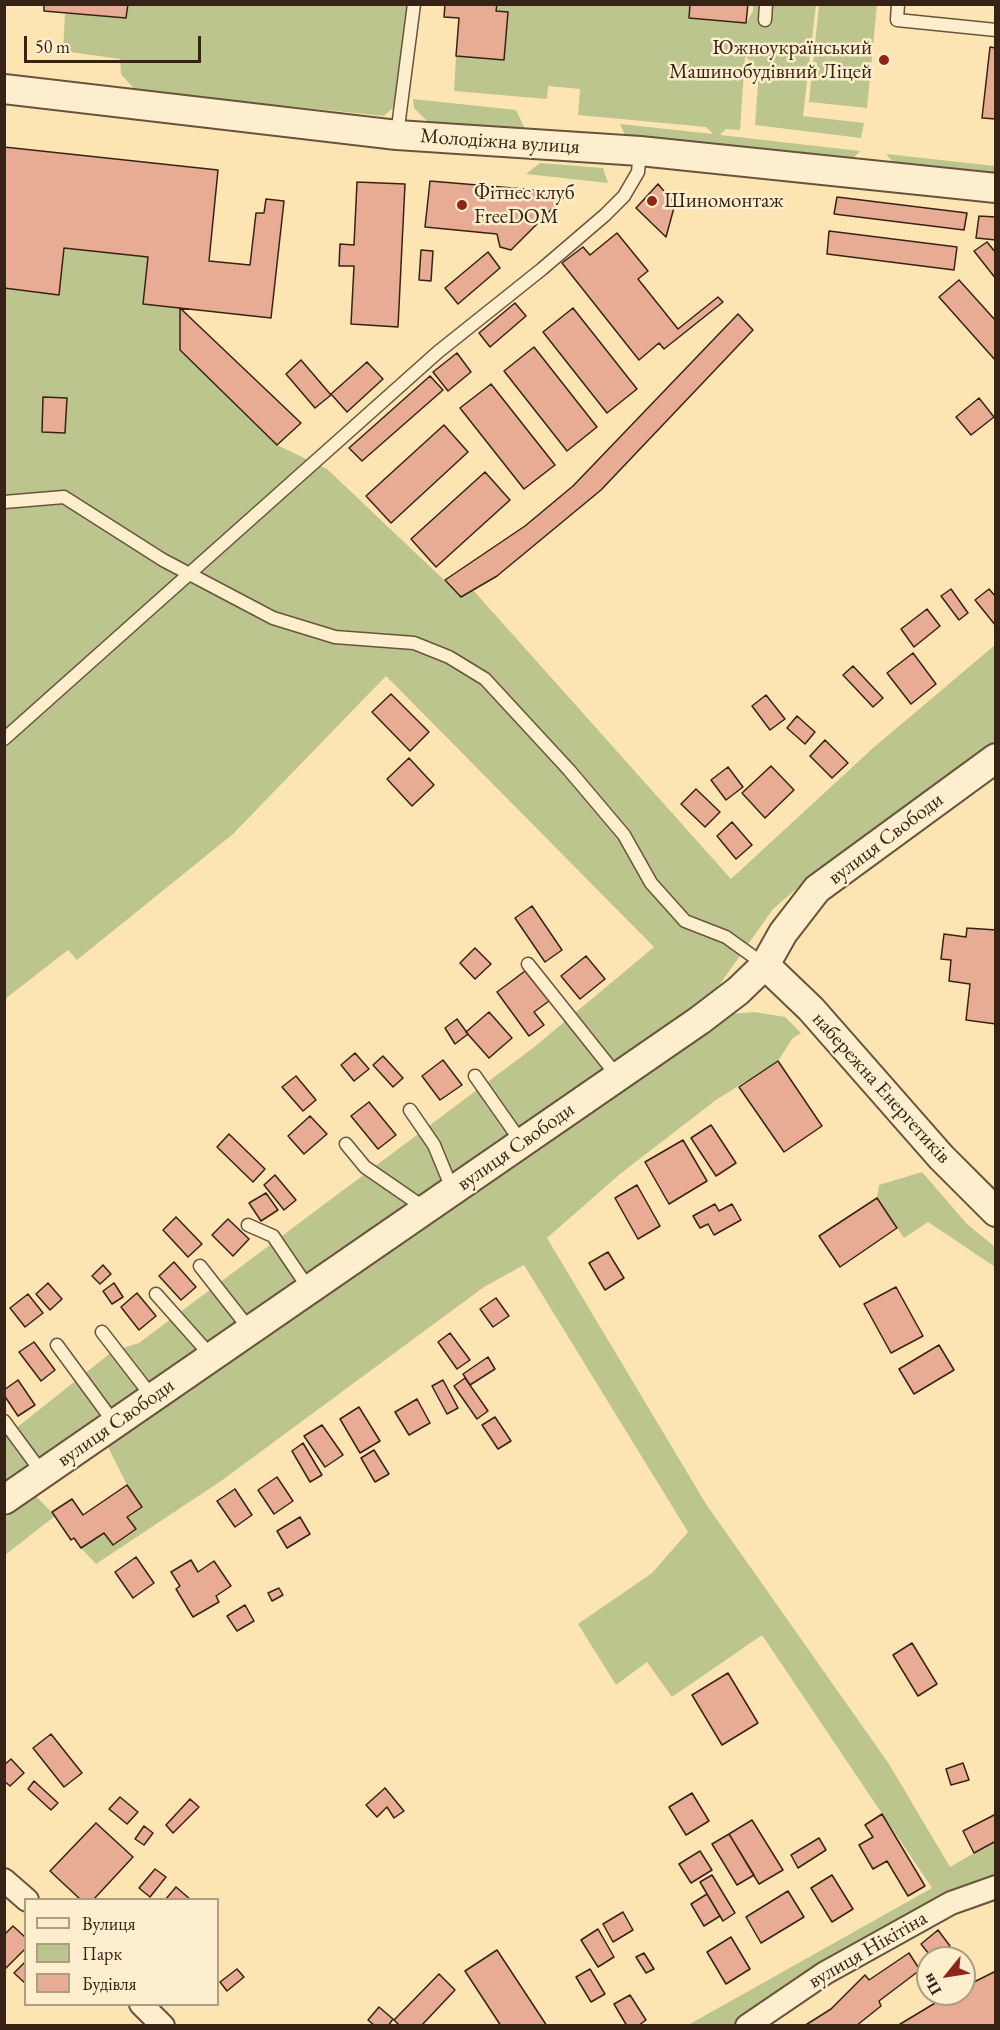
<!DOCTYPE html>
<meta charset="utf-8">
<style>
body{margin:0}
#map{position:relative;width:1000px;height:2030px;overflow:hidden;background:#fce5b3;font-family:"EB Garamond",serif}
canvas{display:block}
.frame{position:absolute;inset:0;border:6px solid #372315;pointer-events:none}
.legend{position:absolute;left:24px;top:1898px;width:195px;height:108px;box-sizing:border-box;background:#fdeece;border:2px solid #ae9d84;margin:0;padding:8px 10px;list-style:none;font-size:18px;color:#372315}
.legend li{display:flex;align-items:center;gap:12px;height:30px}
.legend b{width:30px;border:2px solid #ae9d84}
.north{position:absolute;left:916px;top:1946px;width:60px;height:60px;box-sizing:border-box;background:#fdeece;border:2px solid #ae9d84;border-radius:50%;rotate:240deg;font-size:16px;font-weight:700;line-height:24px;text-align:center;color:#372315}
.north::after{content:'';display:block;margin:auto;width:21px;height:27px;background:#8f2418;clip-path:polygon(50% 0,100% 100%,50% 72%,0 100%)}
.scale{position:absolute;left:24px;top:36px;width:177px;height:27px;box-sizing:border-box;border:3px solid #372315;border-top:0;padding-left:8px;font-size:18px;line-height:21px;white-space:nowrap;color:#372315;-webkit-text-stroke:4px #fdeece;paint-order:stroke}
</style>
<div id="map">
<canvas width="1000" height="2030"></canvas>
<div class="frame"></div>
<ul class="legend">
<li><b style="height:8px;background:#fdeece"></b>Вулиця</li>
<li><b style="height:16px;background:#bdc58e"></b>Парк</li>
<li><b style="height:16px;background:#e8ab93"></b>Будівля</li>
</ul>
<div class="north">Пн</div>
<div class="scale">50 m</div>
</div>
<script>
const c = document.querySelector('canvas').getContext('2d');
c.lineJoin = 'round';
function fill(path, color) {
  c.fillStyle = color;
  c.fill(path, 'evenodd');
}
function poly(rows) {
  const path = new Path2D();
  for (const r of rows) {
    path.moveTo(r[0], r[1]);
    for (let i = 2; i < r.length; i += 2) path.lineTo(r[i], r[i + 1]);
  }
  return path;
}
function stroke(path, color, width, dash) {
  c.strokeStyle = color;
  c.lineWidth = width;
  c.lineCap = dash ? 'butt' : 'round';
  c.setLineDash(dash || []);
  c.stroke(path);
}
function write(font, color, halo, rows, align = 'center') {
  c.font = font + ' "EB Garamond",serif';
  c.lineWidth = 5;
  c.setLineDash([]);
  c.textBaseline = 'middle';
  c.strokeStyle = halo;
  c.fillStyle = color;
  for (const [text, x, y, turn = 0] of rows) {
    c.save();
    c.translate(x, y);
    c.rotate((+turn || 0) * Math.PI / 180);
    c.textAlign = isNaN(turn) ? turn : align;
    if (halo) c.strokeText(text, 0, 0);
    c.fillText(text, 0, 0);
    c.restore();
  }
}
fill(poly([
 [128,4,408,5,396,105,384,116,135,90,121,74,120,59,63,51,65,13,126,18],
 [497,5,690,5,689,18,746,23,753,11,753,5,816,5,803,116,864,123,861,138,755,125,759,70,745,56,740,130,726,129,720,135,860,151,845,167,628,141,620,124,713,134,706,127,578,115,580,89,548,86,547,99,454,91,456,56,504,60,508,12,496,11],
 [819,5,877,5,867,108,809,102],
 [413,99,516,110,525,129,429,123,414,108],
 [886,154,995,166,995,183,902,173],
 [540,163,603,168,608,183,526,174],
 [64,248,148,257,143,304,180,308,277,445,327,469,461,596,473,590,731,879,873,748,995,645,995,749,808,879,773,909,718,987,684,1018,5,1489,5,1437,113,1351,139,1343,533,1048,654,947,386,676,233,834,77,960,68,950,5,999,5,288,59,295],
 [754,1012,785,1017,801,1033,792,1039,778,1061,716,1100,620,1174,547,1238,706,1504,889,1764,950,1867,995,1841,995,1881,738,2025,688,2025,932,1888,762,1635,672,1697,647,1662,616,1685,578,1624,652,1573,688,1532,524,1265,484,1287,221,1481,96,1564,81,1548,104,1533,114,1545,136,1529,127,1517,141,1507,127,1485,108,1447,550,1143,696,1036,730,1014],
 [922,1172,967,1224,995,1247,995,1267,928,1222,904,1238,877,1198,879,1185],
 [36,1496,55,1516,5,1555,5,1518]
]), '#bdc58e');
const building = poly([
 [44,4,128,4,126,18,44,11,44,4],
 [445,4,497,4,496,11,508,12,504,60,456,56,459,18,444,17,445,4],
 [690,4,748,4,746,23,689,18,690,4],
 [990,47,996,48,996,119,982,118,990,47],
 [4,147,218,170,209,261,250,265,256,213,264,213,266,199,284,201,271,318,143,304,148,257,64,248,59,295,4,288,4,147],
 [430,181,501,187,568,193,511,250,500,247,497,234,425,227,430,181],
 [357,182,405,184,398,327,351,324,354,266,339,266,340,244,354,245,357,182],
 [658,184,675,204,666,237,636,208,658,184],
 [837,197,967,213,964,230,834,214,837,197],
 [979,216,996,217,996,240,976,238,979,216],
 [829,231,957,247,954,270,827,254,829,231],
 [617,233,648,271,638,279,678,329,718,297,723,302,664,349,659,343,639,360,562,263,583,247,590,255,617,233],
 [987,242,996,253,996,279,974,251,987,242],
 [421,250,433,251,431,281,419,280,421,250],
 [488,252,500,268,458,304,445,288,488,252],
 [959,280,996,321,996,361,939,297,959,280],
 [515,303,526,316,490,347,479,333,515,303],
 [180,308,301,423,277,445,180,350,180,308],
 [573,308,637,389,607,413,543,332,573,308],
 [738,314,753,330,601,490,497,576,461,597,445,580,525,526,573,486,738,314],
 [534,347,597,427,567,451,504,371,534,347],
 [457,353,471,372,448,391,433,372,457,353],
 [301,360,331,395,315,408,286,374,301,360],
 [367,362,383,379,347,412,331,394,367,362],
 [430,376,443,390,362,461,349,448,430,376],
 [491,384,555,465,524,489,460,408,491,384],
 [43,397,67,398,65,433,42,432,43,397],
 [979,398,994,417,971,435,956,417,979,398],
 [444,425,468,452,391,523,366,496,444,425],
 [485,472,510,500,436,567,411,539,485,472],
 [951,589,968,613,959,620,941,596,951,589],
 [989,589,996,597,996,626,975,600,989,589],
 [927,609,940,626,914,647,901,629,927,609],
 [913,653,936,684,911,704,887,673,913,653],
 [853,666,883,698,873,707,843,675,853,666],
 [391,694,429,732,410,751,372,712,391,694],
 [766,695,785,719,770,730,752,706,766,695],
 [797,716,815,732,805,744,787,728,797,716],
 [825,740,848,763,832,778,810,756,825,740],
 [409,758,434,785,412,806,387,779,409,758],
 [771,766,794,790,765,818,742,793,771,766],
 [728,767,743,787,726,800,711,780,728,767],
 [696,789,720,812,705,827,681,804,696,789],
 [732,822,752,845,736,859,717,836,732,822],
 [532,906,562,950,545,962,515,918,532,906],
 [967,928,996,930,996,1024,966,1020,970,984,949,981,951,960,941,959,944,934,966,937,967,928],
 [475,948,491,964,475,979,460,963,475,948],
 [586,956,605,979,580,999,561,976,586,956],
 [525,971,549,1001,534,1012,544,1025,529,1036,497,992,525,971],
 [489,1012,512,1038,489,1058,466,1032,489,1012],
 [457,1019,468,1034,455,1044,445,1028,457,1019],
 [355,1053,369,1069,354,1081,341,1065,355,1053],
 [383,1056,403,1078,393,1087,373,1065,383,1056],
 [443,1060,462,1085,440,1100,422,1076,443,1060],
 [778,1061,822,1126,784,1152,739,1087,778,1061],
 [296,1076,316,1100,303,1111,282,1087,296,1076],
 [369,1102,396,1135,378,1149,351,1116,369,1102],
 [310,1116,327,1134,304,1154,288,1136,310,1116],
 [711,1125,736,1163,716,1176,691,1138,711,1125],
 [229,1134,265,1169,253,1182,217,1147,229,1134],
 [683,1140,707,1181,669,1204,645,1162,683,1140],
 [275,1175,296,1200,284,1210,264,1185,275,1175],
 [637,1185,660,1226,638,1239,615,1198,637,1185],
 [266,1193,278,1210,261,1221,249,1203,266,1193],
 [877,1198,897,1228,840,1267,819,1236,877,1198],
 [715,1204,719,1211,732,1204,741,1220,714,1235,708,1224,700,1228,693,1216,715,1204],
 [176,1217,202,1244,188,1257,163,1230,176,1217],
 [228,1219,249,1239,233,1256,212,1235,228,1219],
 [608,1252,624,1278,605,1290,589,1263,608,1252],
 [174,1262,196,1287,181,1300,159,1276,174,1262],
 [103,1265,111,1274,100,1284,92,1276,103,1265],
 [48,1283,62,1299,50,1310,36,1294,48,1283],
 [114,1283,123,1297,112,1304,103,1291,114,1283],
 [896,1287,923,1336,891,1353,864,1304,896,1287],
 [137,1293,156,1316,139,1330,121,1307,137,1293],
 [28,1294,43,1313,25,1327,10,1308,28,1294],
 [496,1298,509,1316,493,1327,480,1309,496,1298],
 [450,1333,470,1360,457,1369,438,1342,450,1333],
 [34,1342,55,1370,41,1381,19,1352,34,1342],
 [939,1345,954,1370,914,1394,899,1369,939,1345],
 [488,1357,495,1369,470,1385,463,1374,488,1357],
 [465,1378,488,1411,477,1419,454,1386,465,1378],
 [18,1380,35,1405,18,1416,4,1395,4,1390,18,1380],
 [443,1380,458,1408,447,1414,432,1386,443,1380],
 [417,1399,430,1423,409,1435,395,1412,417,1399],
 [359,1407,380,1441,360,1453,340,1419,359,1407],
 [495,1417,511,1441,498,1449,482,1425,495,1417],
 [322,1425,343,1455,325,1467,304,1436,322,1425],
 [303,1443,322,1475,310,1482,292,1451,303,1443],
 [374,1450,389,1474,375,1482,361,1458,374,1450],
 [277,1477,293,1501,274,1514,258,1490,277,1477],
 [127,1485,142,1507,127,1517,136,1529,113,1545,104,1533,81,1548,74,1538,71,1540,52,1512,72,1499,83,1515,127,1485],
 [235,1489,252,1515,235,1527,217,1501,235,1489],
 [300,1517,310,1534,287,1548,277,1531,300,1517],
 [136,1557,154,1583,133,1598,115,1572,136,1557],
 [191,1560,198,1572,214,1561,231,1586,216,1596,219,1602,193,1617,176,1589,180,1586,171,1572,191,1560],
 [279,1588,283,1595,272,1601,268,1593,279,1588],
 [245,1605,254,1621,237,1631,227,1616,245,1605],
 [912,1643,937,1684,918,1696,893,1655,912,1643],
 [728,1673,758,1723,722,1745,692,1695,728,1673],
 [51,1734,82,1773,64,1787,33,1748,51,1734],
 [11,1759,24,1773,10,1786,4,1781,4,1765,11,1759],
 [963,1763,969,1780,951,1785,946,1769,963,1763],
 [34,1781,58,1803,51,1810,28,1789,34,1781],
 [385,1788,404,1811,394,1818,387,1807,377,1817,366,1805,385,1788],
 [692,1793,709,1821,686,1835,669,1807,692,1793],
 [120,1797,138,1812,127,1824,109,1809,120,1797],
 [190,1799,199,1807,173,1833,166,1825,190,1799],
 [882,1814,925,1886,908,1896,887,1861,873,1869,859,1845,873,1837,865,1825,882,1814],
 [996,1814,996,1841,974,1853,963,1831,996,1814],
 [752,1820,783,1870,759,1884,729,1834,752,1820],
 [96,1823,133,1857,93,1900,81,1900,50,1871,96,1823],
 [144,1826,153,1833,144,1845,135,1839,144,1826],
 [729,1834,754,1875,737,1885,712,1844,729,1834],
 [819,1838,826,1850,798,1868,791,1855,819,1838],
 [700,1851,712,1870,691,1883,679,1864,700,1851],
 [155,1869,166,1877,150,1897,139,1888,155,1869],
 [712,1875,735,1913,723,1921,700,1882,712,1875],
 [832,1875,853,1909,832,1922,811,1888,832,1875],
 [176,1887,191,1900,165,1900,176,1887],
 [788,1891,804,1917,761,1943,746,1917,788,1891],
 [707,1894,720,1916,704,1926,691,1904,707,1894],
 [623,1912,633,1930,613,1942,603,1924,623,1912],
 [13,1926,26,1938,26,1948,4,1970,4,1935,13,1926],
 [598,1929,614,1957,598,1967,581,1940,598,1929],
 [938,1930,950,1946,932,1958,921,1944,938,1930],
 [731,1937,750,1969,726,1984,707,1952,731,1937],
 [497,1950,547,2026,501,2026,465,1971,497,1950],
 [644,1953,654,1969,646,1973,636,1957,644,1953],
 [909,1953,920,1970,879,2001,881,2006,856,2026,804,2026,831,2009,865,1975,869,1980,909,1953],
 [26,1961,26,1984,14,1973,26,1961],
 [237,1969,244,1977,227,1991,220,1982,237,1969],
 [590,1969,605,1994,591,2002,576,1977,590,1969],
 [996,1971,996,2026,897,2026,950,1994,964,1994,964,1987,996,1971],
 [439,1974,455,1990,421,2026,400,2026,394,2020,439,1974],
 [630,1995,646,2020,638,2026,627,2026,614,2004,630,1995],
 [379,2007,393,2019,388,2026,375,2026,368,2020,379,2007]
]);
fill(building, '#e8ab93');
stroke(building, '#372315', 1.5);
const service = poly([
 [898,4,897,20,996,30],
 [765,20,766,4],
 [397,135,414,4],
 [4,502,64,497,163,560,273,618,335,637,414,643,449,657,485,679,569,770,624,835,651,883,685,921,726,937,765,965],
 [4,739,438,352,542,269,605,215,624,196,638,172,640,151],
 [528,964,618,1077],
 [475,1076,522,1143],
 [410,1110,434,1145,453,1191],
 [346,1144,365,1167,426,1209],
 [248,1225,273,1236,309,1289],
 [200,1266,251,1331],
 [156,1294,212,1357],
 [102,1332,153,1398],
 [57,1345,115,1424],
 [4,1421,43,1474]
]);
const minor = poly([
 [4,1880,27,1900],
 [141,2004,163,2026],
 [747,2026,825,1973,951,1903,996,1887]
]);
const tertiary = poly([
 [4,89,397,135,640,151,996,188],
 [765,965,811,1009,941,1157,996,1212],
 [4,1500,700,1020,738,991,765,965,783,933,817,889,996,758]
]);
stroke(service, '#68543c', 15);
stroke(minor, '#68543c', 26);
stroke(tertiary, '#68543c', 32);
stroke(service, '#fdeece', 12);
stroke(minor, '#fdeece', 22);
stroke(tertiary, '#fdeece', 28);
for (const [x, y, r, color] of [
 [884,60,6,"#8f2418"],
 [652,201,6,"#8f2418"],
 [462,205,6,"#8f2418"]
]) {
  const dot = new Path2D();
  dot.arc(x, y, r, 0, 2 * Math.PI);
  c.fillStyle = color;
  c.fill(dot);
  stroke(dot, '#fdeece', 2);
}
write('21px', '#372315', '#fdeece', [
 ["Южноукраїнський",872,48,"right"],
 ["Машинобудівний Ліцей",872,72,"right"],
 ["Фітнес клуб",474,193],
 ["FreeDOM",474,217],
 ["Шиномонтаж",664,201]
], 'left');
write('21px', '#372315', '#fdeece', [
 ["Молодіжна вулиця",500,142,4],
 ["вулиця Свободи",886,839,-37],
 ["набережна Енергетиків",881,1088,48],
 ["вулиця Свободи",516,1147,-35],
 ["вулиця Свободи",116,1423,-35],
 ["вулиця Нікітіна",868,1950,-30]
]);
</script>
